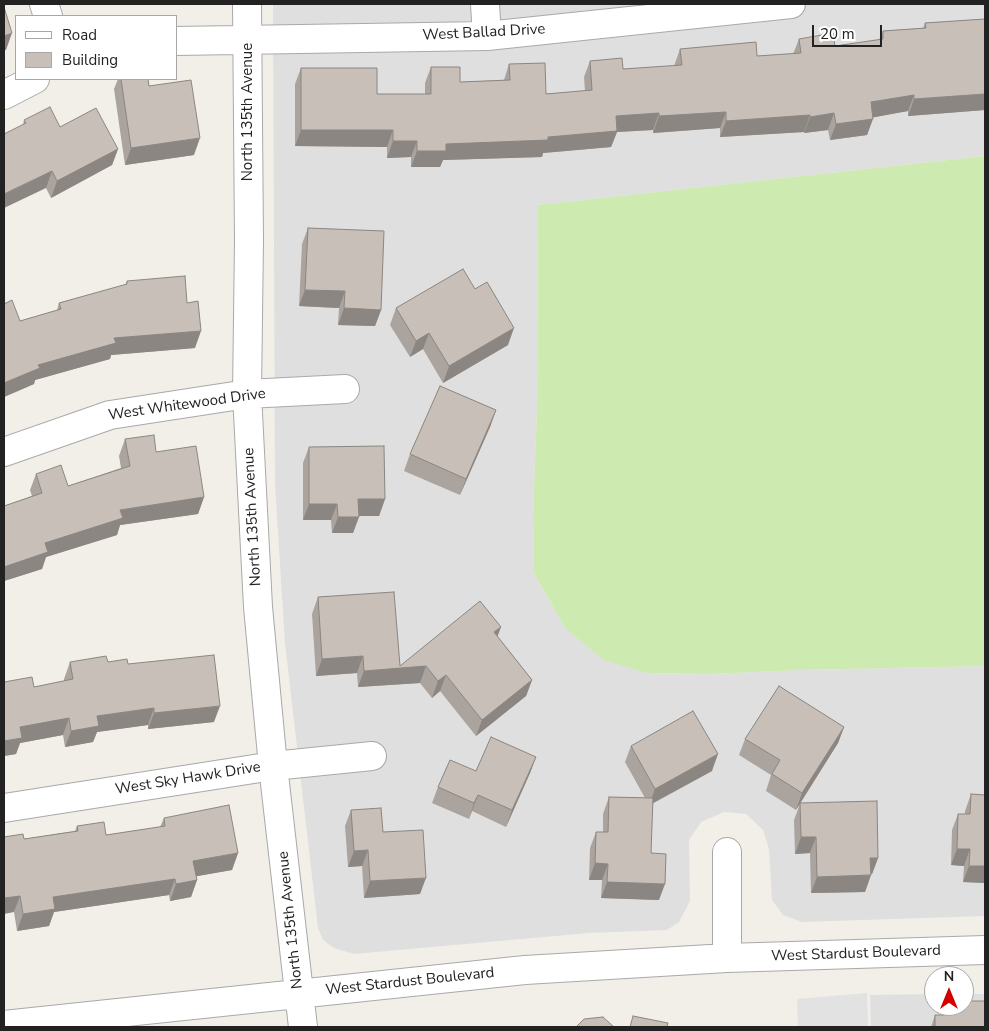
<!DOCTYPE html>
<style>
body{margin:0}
#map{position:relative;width:989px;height:1031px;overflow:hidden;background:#f2efe9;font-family:"Nunito Sans",sans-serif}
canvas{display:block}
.frame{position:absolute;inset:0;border:5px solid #222;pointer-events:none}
.legend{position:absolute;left:15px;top:15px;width:162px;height:65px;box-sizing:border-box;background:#fff;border:1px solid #a7a7a7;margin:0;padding:6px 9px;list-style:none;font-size:15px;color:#222}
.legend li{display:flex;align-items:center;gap:10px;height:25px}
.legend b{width:25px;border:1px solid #a7a7a7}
.north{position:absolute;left:924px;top:966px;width:50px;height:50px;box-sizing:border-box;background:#fff;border:1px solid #a7a7a7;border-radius:50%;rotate:0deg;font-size:14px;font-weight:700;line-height:20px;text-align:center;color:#222}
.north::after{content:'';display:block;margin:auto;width:18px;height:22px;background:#d40000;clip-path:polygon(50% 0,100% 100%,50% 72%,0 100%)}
.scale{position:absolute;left:812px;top:25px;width:70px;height:22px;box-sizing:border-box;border:2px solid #222;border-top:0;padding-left:6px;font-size:15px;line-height:18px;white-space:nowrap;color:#222;-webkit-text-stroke:4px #fff;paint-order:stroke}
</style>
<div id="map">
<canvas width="989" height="1031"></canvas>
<div class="frame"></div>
<ul class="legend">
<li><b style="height:6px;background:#fff"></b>Road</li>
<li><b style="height:14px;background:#c7bfb8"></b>Building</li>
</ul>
<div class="north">N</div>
<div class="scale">20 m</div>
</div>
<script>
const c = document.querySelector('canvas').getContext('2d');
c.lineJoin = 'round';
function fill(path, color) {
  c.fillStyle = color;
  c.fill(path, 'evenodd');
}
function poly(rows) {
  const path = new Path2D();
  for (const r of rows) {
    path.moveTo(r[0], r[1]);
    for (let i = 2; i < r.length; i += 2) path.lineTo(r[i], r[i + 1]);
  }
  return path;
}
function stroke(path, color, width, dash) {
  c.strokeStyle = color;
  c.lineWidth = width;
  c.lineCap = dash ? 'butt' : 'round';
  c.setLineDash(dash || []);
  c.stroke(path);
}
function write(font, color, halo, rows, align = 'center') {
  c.font = font + ' "Nunito Sans",sans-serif';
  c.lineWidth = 4;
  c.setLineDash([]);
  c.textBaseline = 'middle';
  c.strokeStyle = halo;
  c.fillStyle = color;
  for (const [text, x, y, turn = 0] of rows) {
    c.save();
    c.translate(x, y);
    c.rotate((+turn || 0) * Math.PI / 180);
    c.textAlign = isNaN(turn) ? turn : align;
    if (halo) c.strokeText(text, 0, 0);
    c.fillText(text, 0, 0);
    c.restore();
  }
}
fill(poly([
 [273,4,985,4,985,156,538,205,537,410,533,516,534,573,565,628,647,673,710,674,799,670,985,666,985,916,802,922,783,915,772,900,769,849,763,830,746,814,724,812,701,822,689,840,690,901,679,922,667,930,589,933,354,954,334,948,323,940,318,928,285,643,275,486],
 [934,994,934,1006,964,1006,964,994,985,994,985,1027,871,1027,870,995]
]), '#e0dfdf');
fill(poly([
 [985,156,985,666,799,670,710,674,647,673,604,660,565,628,534,573,533,516,537,410,538,205]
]), '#cdebb0');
fill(poly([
 [867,993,868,1027,798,1027,797,999]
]), '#e2e2e2');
const minor = poly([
 [44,4,48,16],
 [247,4,249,241,247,394,258,607,273,766,303,1027],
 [485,4,487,36],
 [176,41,487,36,791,4],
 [4,95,35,79],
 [4,452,110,415,247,394,345,389],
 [4,808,273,766,372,756],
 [727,958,727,852],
 [4,1025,525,970,727,958,985,950]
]);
stroke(minor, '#a9a9a9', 30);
stroke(minor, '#fff', 28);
fill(poly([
 [985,19,985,110,908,116,908,111,873,117,867,135,830,140,828,130,804,133,804,132,720,137,720,128,653,133,653,130,617,132,611,147,543,153,542,157,443,160,440,167,411,167,411,157,387,158,387,147,295,146,295,84,301,68,377,94,425,94,425,83,431,67,460,82,504,80,509,64,546,94,585,91,584,77,590,61,623,69,674,66,680,49,757,56,793,54,799,39,835,46,879,40,883,31,923,28,925,23],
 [118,79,148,79,149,86,194,155,125,165,114,89],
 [24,120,60,127,118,149,112,165,51,198,46,188,23,125],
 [308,228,381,310,375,326,338,325,339,308,299,306,302,244],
 [127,281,187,303,195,348,111,355,110,359,35,380,34,384,4,397,4,304,20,321,57,310,59,303,125,285],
 [396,308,508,345,443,383,423,349,410,357,390,325],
 [496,410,490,427,460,495,404,471,410,454],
 [125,439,156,452,204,497,198,514,120,525,117,535,46,557,42,569,4,581,4,506,32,496,30,490,36,474,68,486,121,468,119,456],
 [309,447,385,499,379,516,359,516,353,533,332,533,331,520,303,520,303,463],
 [318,597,400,666,497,636,532,680,526,696,476,736,440,691,432,698,420,683,358,687,357,673,316,676,312,614],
 [70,662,108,662,128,664,214,722,148,729,148,725,97,732,93,742,65,747,63,735,20,743,16,754,4,756,4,682,34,687,64,681,64,679],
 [844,727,838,743,800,803,878,858,872,874,871,874,865,892,811,893,810,853,795,854,794,820,800,804,796,810,766,791,771,775,739,755,745,739],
 [631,746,712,771,652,804,651,853,659,900,601,898,602,880,589,880,590,848,596,832,603,832,603,814,609,797,645,798,625,762],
 [536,757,530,773,506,827,472,811,469,819,432,803,438,787,476,771],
 [971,794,985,795,985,883,963,882,964,866,951,865,952,830,958,814,965,814,965,811],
 [351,810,383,832,420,894,364,898,362,866,348,867,345,826],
 [164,818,238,853,232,870,196,876,197,880,191,897,170,901,169,895,54,912,49,926,17,931,14,912,24,839,75,831,77,826,106,835,160,827],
 [948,1006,964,1006,985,1027,931,1027,935,1015,944,1015]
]), '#aba49e');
fill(poly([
 [12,33,6,50,4,50,4,36],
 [985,94,985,110,908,116,914,99],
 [914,95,908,111,865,119,871,102],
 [726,112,720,128,653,133,659,116],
 [659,113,653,130,617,132,611,147,543,153,542,157,443,160,440,167,411,167,417,151,446,144,616,116],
 [834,113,828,130,804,133,810,117],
 [810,115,804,132,720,137,726,121],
 [873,119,867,135,830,140,836,124],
 [301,130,393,130,387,147,295,146],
 [200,138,194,155,125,165,131,148],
 [393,141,417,141,411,157,387,158],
 [118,149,112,165,51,198,57,181],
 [52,171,46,188,4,208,4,194],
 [305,290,345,291,339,308,299,306],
 [344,308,381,310,375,326,338,325],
 [514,328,508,345,443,383,449,366],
 [201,331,195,348,111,355,110,359,35,380,34,384,4,397,4,383,38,365,114,338],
 [429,333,423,349,410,357,416,341],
 [496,410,490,427,460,495,466,479],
 [204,497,198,514,120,525,117,535,46,557,42,569,4,581,4,567,45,543,120,510],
 [358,499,385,499,379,516,352,516],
 [309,504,337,504,331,520,303,520],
 [338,517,359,517,353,533,332,533],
 [501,627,495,643,494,632],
 [363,656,357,673,316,676,322,659],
 [426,666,420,683,358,687,364,671],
 [446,675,440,691,432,698,438,681],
 [532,680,526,696,476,736,482,720],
 [220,706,214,722,148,729,154,713],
 [154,708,148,725,97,732,93,742,65,747,71,731,97,716],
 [69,718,63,735,20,743,16,754,4,756,4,741,20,727],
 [844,727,838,743,796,810,802,793],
 [718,754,712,771,649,805,655,789],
 [536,757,530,773,506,827,512,810],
 [478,795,469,819,474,803],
 [801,837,816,837,810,853,795,854],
 [957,849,970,849,964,866,951,865],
 [368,850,362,866,348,867,354,851],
 [238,853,232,870,187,878,193,861],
 [870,858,878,858,872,874,864,874],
 [595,863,608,864,602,880,589,880],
 [969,866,985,866,985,883,963,882],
 [871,875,865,892,811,893,817,877],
 [426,878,420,894,364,898,370,881],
 [175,879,169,895,54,912,49,926,17,931,23,914,53,897],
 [197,880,191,897,170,901,176,884],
 [607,882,665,884,659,900,601,898],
 [20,896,14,912,4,914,4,898]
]), '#8b8681');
const building = poly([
 [4,7,12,33,4,36,4,7],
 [985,19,985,94,914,99,914,95,871,102,873,119,836,124,834,113,810,117,810,115,726,121,726,112,659,116,659,113,616,116,617,131,548,137,548,140,446,144,446,151,417,151,417,141,393,141,393,130,301,130,301,68,377,68,377,94,431,94,431,67,460,67,460,82,510,80,509,64,545,63,546,94,592,90,590,61,622,58,623,69,682,65,680,49,756,42,757,56,801,53,799,39,833,33,835,46,883,39,883,31,926,28,925,23,985,19],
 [121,79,148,79,149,86,191,80,200,138,131,148,121,79],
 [50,107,60,127,96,108,118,149,57,181,52,171,4,194,4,134,26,123,24,120,50,107],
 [308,228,384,231,381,310,344,308,345,291,305,290,308,228],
 [463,269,475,289,487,282,514,328,449,366,429,333,416,341,396,308,463,269],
 [185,276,187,303,198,301,201,331,114,338,116,343,38,365,40,368,4,383,4,304,12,300,20,321,61,309,59,303,127,284,127,281,185,276],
 [440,386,496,410,466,479,410,454,440,386],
 [154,435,156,452,196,446,204,497,120,510,123,518,45,543,48,552,4,567,4,506,42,493,36,474,61,465,68,486,130,466,125,439,154,435],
 [384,446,385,499,358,499,359,517,338,517,337,504,309,504,309,447,384,446],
 [394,592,400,666,480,601,501,627,494,632,532,680,482,720,446,675,438,681,426,666,364,671,363,656,322,659,318,597,394,592],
 [214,655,220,706,154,713,154,708,97,716,99,726,71,731,69,718,20,727,22,738,4,741,4,682,32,677,34,687,73,679,70,662,106,656,108,662,127,659,128,664,214,655],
 [779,686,844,727,802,793,772,774,780,760,745,739,779,686],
 [693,711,718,754,655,789,631,746,693,711],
 [491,737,536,757,512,810,478,795,474,803,438,787,450,760,476,771,491,737],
 [971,794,985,795,985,866,969,866,970,849,957,849,958,814,970,814,971,794],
 [609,797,653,798,651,853,666,854,665,884,607,882,608,864,595,863,596,832,608,832,609,797],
 [877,801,878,858,870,858,871,875,817,877,816,837,801,837,800,803,877,801],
 [229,805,238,853,193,861,197,880,176,884,175,879,53,897,55,909,23,914,20,896,4,898,4,837,23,834,24,839,78,831,77,826,104,822,106,835,165,826,164,818,229,805],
 [381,808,383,832,423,830,426,878,370,881,368,850,354,851,351,810,381,808],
 [964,1001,985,1001,985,1027,935,1027,935,1015,949,1015,949,1006,964,1006,964,1001],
 [633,1016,668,1023,667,1027,630,1027,633,1016],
 [603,1017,614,1027,576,1027,584,1019,603,1017]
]);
fill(building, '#c7bfb8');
stroke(building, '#8b8681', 1);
write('15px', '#222', '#fff', [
 ["West Ballad Drive",484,33,-3],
 ["North 135th Avenue",248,112,-90],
 ["West Whitewood Drive",187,405,-8],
 ["North 135th Avenue",253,517,-93],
 ["West Sky Hawk Drive",188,779,-9],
 ["North 135th Avenue",291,920,-96],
 ["West Stardust Boulevard",856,954,-2],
 ["West Stardust Boulevard",410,982,-6]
]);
</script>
